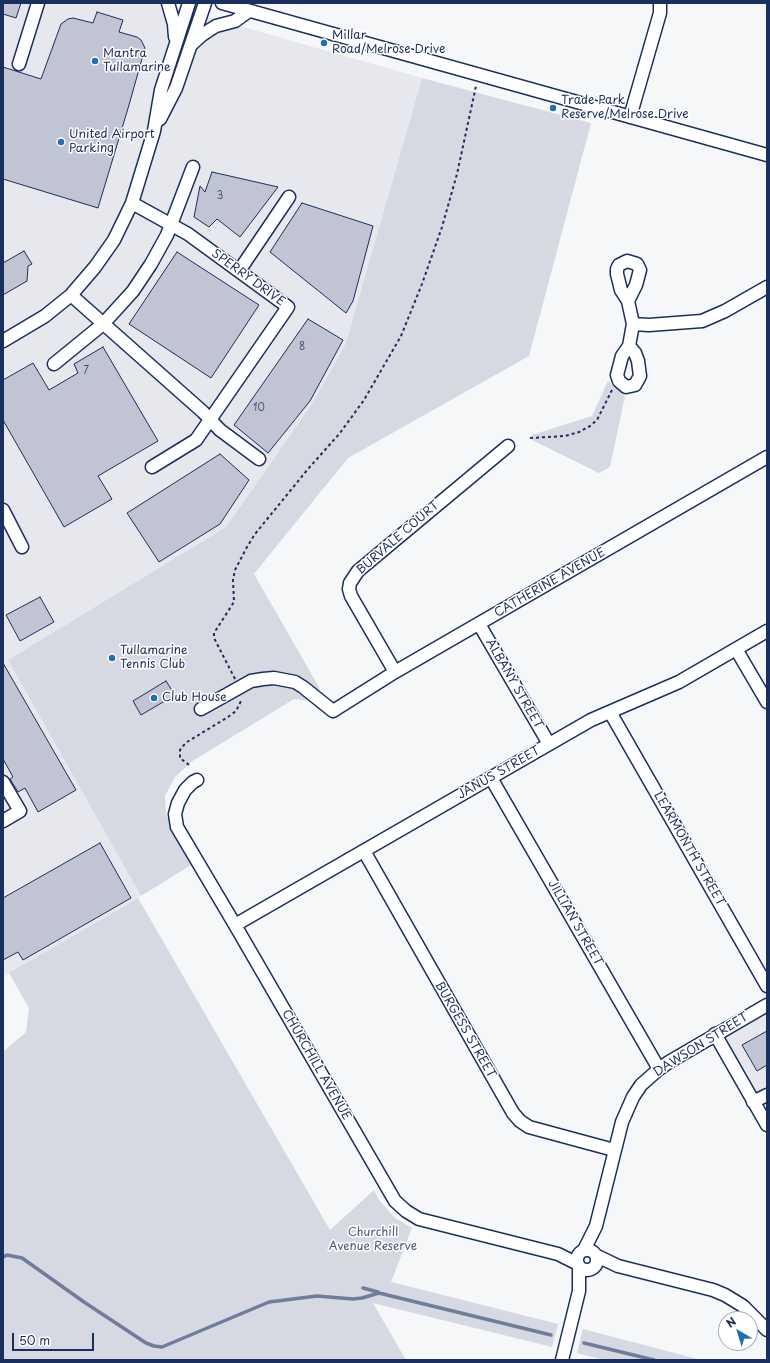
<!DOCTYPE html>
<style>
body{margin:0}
#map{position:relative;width:770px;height:1363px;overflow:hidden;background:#f6f7f9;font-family:"Playpen Sans",sans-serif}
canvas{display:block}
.frame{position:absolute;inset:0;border:4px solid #1b2f5e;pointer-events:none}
.north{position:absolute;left:718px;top:1311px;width:40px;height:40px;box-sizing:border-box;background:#fff;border:1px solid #a4acbf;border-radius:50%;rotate:322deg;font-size:11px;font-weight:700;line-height:16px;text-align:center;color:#1b2f5e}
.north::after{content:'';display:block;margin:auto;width:14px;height:18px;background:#1f6fb2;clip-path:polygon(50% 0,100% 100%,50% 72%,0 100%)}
.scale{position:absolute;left:12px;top:1333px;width:82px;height:18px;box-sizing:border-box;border:2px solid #1b2f5e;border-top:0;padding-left:5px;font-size:12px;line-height:14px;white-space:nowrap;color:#1b2f5e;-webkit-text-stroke:3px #fff;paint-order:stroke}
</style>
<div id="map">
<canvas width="770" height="1363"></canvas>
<div class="frame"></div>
<div class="north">N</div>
<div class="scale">50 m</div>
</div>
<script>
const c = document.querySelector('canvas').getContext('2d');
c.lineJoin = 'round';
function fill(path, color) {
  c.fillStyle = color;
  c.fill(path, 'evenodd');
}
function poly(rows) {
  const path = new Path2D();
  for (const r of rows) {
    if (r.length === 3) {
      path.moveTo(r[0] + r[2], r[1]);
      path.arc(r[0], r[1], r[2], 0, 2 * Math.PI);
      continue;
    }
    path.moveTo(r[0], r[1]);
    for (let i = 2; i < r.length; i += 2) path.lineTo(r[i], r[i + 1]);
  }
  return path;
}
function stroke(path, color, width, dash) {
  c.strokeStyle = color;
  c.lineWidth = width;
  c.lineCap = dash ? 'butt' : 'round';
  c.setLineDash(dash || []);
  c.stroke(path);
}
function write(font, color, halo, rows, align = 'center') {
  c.font = font + ' "Playpen Sans",sans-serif';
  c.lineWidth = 3;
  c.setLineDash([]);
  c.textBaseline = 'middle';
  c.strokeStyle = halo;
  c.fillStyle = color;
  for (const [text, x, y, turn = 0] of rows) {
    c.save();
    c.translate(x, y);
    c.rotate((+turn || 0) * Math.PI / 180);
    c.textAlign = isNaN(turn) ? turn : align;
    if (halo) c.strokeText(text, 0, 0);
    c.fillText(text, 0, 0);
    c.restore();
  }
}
fill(poly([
 [3,3,154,3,201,15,422,78,346,343,312,404,226,527,8,660,141,896,3,977],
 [767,1011,767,1095,760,1099,723,1037]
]), '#e6e8ee');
fill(poly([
 [422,78,591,123,529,356,348,458,254,574,320,689,310,701,294,699,191,762,175,777,165,796,166,814,191,865,141,896,8,660,226,527,312,404,346,343],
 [608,381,625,396,610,467,599,473,532,440,532,435,592,416],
 [138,898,330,1230,374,1190,379,1200,395,1218,412,1228,391,1282,558,1324,552,1347,373,1303,406,1360,3,1360,3,1052,26,1032,29,1008,9,973],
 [583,1329,701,1360,604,1360,577,1353]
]), '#d6d9e2');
stroke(poly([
 [3,1257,7,1255,22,1258,84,1302,146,1343,154,1346,162,1347,269,1302,317,1296,353,1299,362,1298,379,1293,551,1335],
 [363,1288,378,1292],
 [584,1343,654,1360]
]), '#707c99', 3.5);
const building = poly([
 [3,3,21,3,16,18,3,14,3,3],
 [97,12,123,20,119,32,137,37,141,40,145,48,129,105,98,208,3,179,3,67,41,79,61,24,68,19,73,18,93,23,97,12],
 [212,172,278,187,240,237,217,219,209,227,194,217,200,186,205,192,212,172],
 [302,203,373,226,353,301,346,313,270,252,302,203],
 [24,251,32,264,28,266,27,281,3,295,3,263,24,251],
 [177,252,259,305,211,378,129,324,177,252],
 [308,319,343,340,310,401,268,453,234,425,308,319],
 [103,347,158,441,98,476,112,499,64,527,3,420,3,380,33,363,49,390,78,373,74,364,103,347],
 [220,454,249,480,220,524,159,562,127,513,220,454],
 [40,597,54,622,20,641,6,615,40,597],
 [3,663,76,790,38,812,25,788,18,792,10,779,13,777,3,759,3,663],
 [166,681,175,695,141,715,133,701,166,681],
 [100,843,131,898,23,960,18,952,3,960,3,898,100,843],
 [767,1031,767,1065,757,1071,742,1045,767,1031]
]);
fill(building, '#c0c4d3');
stroke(building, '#1b2f5e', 1);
const minor = poly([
 [168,3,174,24,175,37],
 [222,3,767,155],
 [192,44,202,35,208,31,216,26,235,21,249,11],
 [19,64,38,3],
 [630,117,660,13,660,3],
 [160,119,176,88,205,3],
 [132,203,188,234,288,307,196,440,152,467],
 [239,271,289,197],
 [71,295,203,412,220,430,259,459],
 [628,301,636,285,640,270,637,264,627,261,619,265,617,269,617,274,621,290,628,301,633,324,629,346,622,356,617,375,619,381,626,387,635,385,640,376,638,361,635,353,629,346],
 [633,324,649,325,702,321,725,311,767,287],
 [3,341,45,316,71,295,95,267,114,240,132,203,154,131,161,90,189,3],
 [54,364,103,324,133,291,151,264,167,235,193,167],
 [3,510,22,547],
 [479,624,549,744],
 [736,649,767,702],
 [395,672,351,596,349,589,350,583,358,571,508,446],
 [201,709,251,681,263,679,274,678,295,682,303,687,333,711,395,672,767,457],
 [610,712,767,986],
 [491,778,659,1069],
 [197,780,193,782,185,790,178,803,175,814,177,827,235,925,395,1201,406,1211,419,1219,558,1254,578,1264],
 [3,782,20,811,3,821],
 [364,851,513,1113,520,1121,529,1127,614,1150],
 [235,925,591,720,679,682,767,631],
 [715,1034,767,1125],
 [753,1102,767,1095],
 [587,1260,10],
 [584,1250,596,1226,622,1122,633,1097,641,1085,659,1069,669,1062,767,1005],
 [597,1256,618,1266,713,1290,725,1295,743,1306,767,1330],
 [562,1360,579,1291,579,1267]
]);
stroke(minor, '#1b2f5e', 15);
stroke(poly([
 [530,438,565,436,579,432,590,426,597,420,612,390],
 [235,679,214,638,214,633,234,602,233,580,235,570,247,547,255,534,308,469,340,433,364,400,401,336,422,284,442,227,457,174,476,86],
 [189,765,180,758,180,750,182,747,187,742,228,717,236,711,242,699]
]), '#1b2f5e', 2, [3, 3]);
stroke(minor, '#fff', 12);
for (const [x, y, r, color] of [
 [324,43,4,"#1f6fb2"],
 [95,61,4,"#1f6fb2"],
 [553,108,4,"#1f6fb2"],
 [61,142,4,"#1f6fb2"],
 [112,658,4,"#1f6fb2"],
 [154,698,4,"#1f6fb2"]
]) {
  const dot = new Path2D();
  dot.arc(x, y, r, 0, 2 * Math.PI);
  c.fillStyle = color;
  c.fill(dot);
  stroke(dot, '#fff', 1.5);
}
write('10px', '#44547b', null, [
 ["3",220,196],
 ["8",302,347],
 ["7",86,371],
 ["10",259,408]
]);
write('12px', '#1b2f5e', '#fff', [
 ["Millar",332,36],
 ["Road/Melrose Drive",332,50],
 ["Mantra",103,54],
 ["Tullamarine",103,68],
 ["Trade Park",561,101],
 ["Reserve/Melrose Drive",561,115],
 ["United Airport",69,135],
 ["Parking",69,149],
 ["Tullamarine",120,651],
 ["Tennis Club",120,665],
 ["Club House",162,698]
], 'left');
write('12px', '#1b2f5e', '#fff', [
 ["SPERRY DRIVE",248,278,36],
 ["BURVALE COURT",398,538,-41],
 ["CATHERINE AVENUE",550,583,-30],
 ["ALBANY STREET",514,684,60],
 ["JANUS STREET",499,773,-30],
 ["LEARMONTH STREET",689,849,60],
 ["JILLIAN STREET",575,923,60],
 ["BURGESS STREET",465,1030,60],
 ["DAWSON STREET",701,1045,-32],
 ["CHURCHILL AVENUE",316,1065,60]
]);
write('12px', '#4a5a7f', '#fff', [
 ["Churchill",373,1233],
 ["Avenue Reserve",373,1247]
]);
</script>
